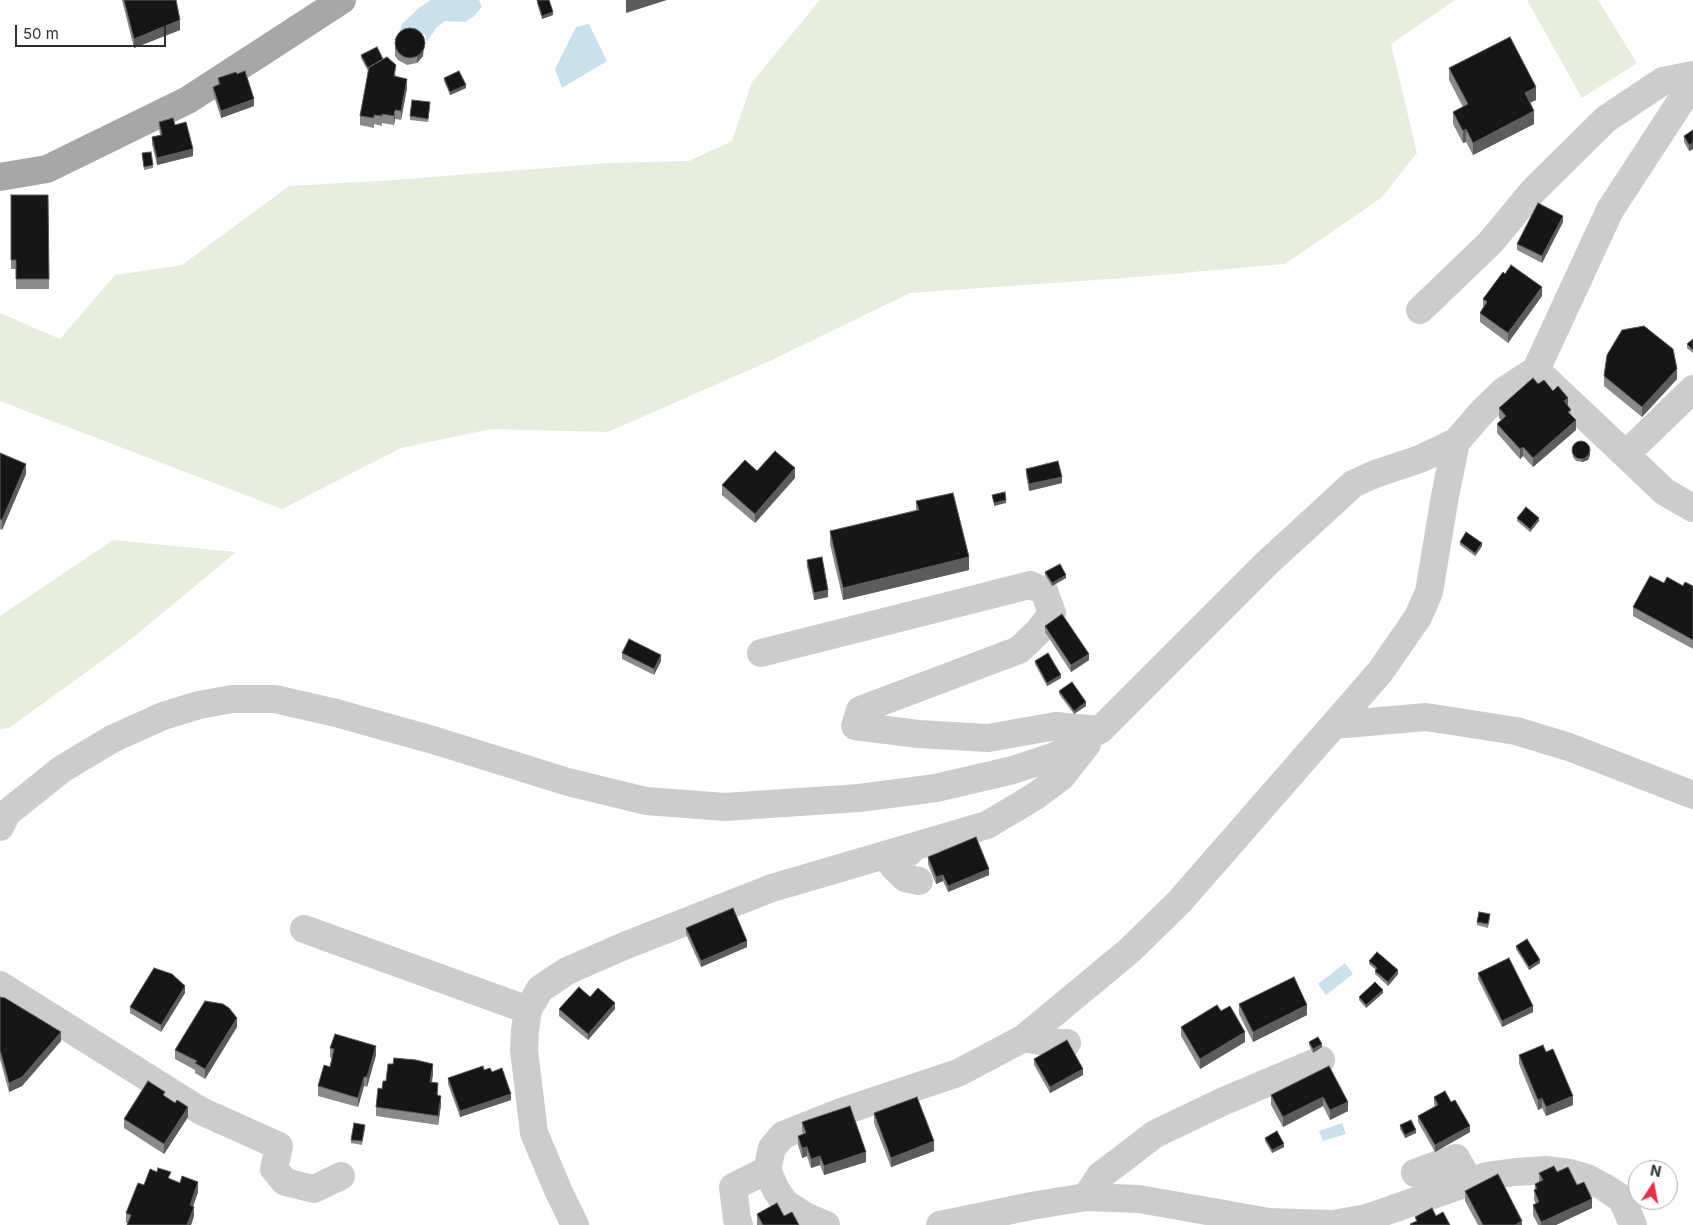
<!DOCTYPE html>
<style>
body{margin:0}
#map{position:relative;width:1693px;height:1225px;overflow:hidden;background:#fff;font-family:Inter,sans-serif}
canvas{display:block}
.north{position:absolute;left:1628px;top:1160px;width:50px;height:50px;box-sizing:border-box;background:#fff;border:1px solid #acacac;border-radius:50%;rotate:11deg;font-size:14px;font-weight:700;line-height:20px;text-align:center;color:#2f2f2f}
.north::after{content:'';display:block;margin:auto;width:18px;height:22px;background:#ea2e47;clip-path:polygon(50% 0,100% 100%,50% 72%,0 100%)}
.scale{position:absolute;left:15px;top:25px;width:151px;height:22px;box-sizing:border-box;border:2px solid #2f2f2f;border-top:0;padding-left:6px;font-size:15px;line-height:18px;white-space:nowrap;color:#2f2f2f;-webkit-text-stroke:4px #fff;paint-order:stroke}
</style>
<div id="map">
<canvas width="1693" height="1225"></canvas>
<div class="north">N</div>
<div class="scale">50 m</div>
</div>
<script>
const c = document.querySelector('canvas').getContext('2d');
c.lineJoin = 'round';
function fill(path, color) {
  c.fillStyle = color;
  c.fill(path, 'evenodd');
}
function poly(rows) {
  const path = new Path2D();
  for (const r of rows) {
    if (r.length === 3) {
      path.moveTo(r[0] + r[2], r[1]);
      path.arc(r[0], r[1], r[2], 0, 2 * Math.PI);
      continue;
    }
    path.moveTo(r[0], r[1]);
    for (let i = 2; i < r.length; i += 2) path.lineTo(r[i], r[i + 1]);
  }
  return path;
}
function stroke(path, color, width, dash) {
  c.strokeStyle = color;
  c.lineWidth = width;
  c.lineCap = dash ? 'butt' : 'round';
  c.setLineDash(dash || []);
  c.stroke(path);
}
fill(poly([
 [820,0,1455,0,1391,44,1417,153,1381,198,1285,264,1124,278,910,293,772,360,608,432,491,429,401,448,282,509,0,401,0,313,60,339,115,275,182,265,289,186,381,181,610,163,689,161,732,141,752,82],
 [1527,0,1598,0,1637,63,1582,98],
 [113,540,236,552,125,644,9,728,0,729,0,616]
]), '#e6eddd');
fill(poly([
 [431,0,479,0,482,7,473,17,465,22,445,21,436,28,427,42,425,35,413,29,398,36,402,24,420,7],
 [589,24,607,61,562,88,555,69,576,27],
 [1345,963,1353,974,1326,995,1318,984],
 [1342,1123,1346,1134,1323,1141,1319,1131]
]), '#c8e1ed');
stroke(poly([
 [1420,310,1490,243,1533,191,1606,119,1663,81,1693,75],
 [1536,370,1665,492,1693,508],
 [1626,454,1693,389],
 [761,653,1030,585,1044,591,1052,613,1038,632,1019,650,860,710,855,726,918,734,988,738,1056,726,1100,730],
 [1334,725,1426,717,1516,731,1569,747,1693,795],
 [0,827,7,813,62,769,112,739,163,716,199,705,232,699,275,699,336,713,433,740,568,782,646,801,725,807,859,798,936,788,1013,770,1055,756,1100,730,1267,563,1353,484,1375,474,1420,459,1456,442,1483,411,1505,390,1536,370,1610,210,1681,101,1693,89],
 [916,846,893,866,905,878,919,881],
 [304,929,528,1010],
 [0,985,201,1111,279,1146,274,1169,285,1182,314,1189,341,1176],
 [1024,1038,1051,1043,1067,1043],
 [1415,1173,1456,1158,1470,1182],
 [1086,1197,1100,1176,1155,1134,1224,1101,1321,1060],
 [575,1225,558,1190,534,1133,524,1050,525,1030,528,1010,540,989,567,971,624,946,772,888,987,825,1034,797,1061,777,1087,744],
 [739,1225,737,1219,733,1187,767,1170],
 [826,1225,807,1217,785,1203,776,1190,767,1170,772,1148,783,1135,841,1112,958,1073,1024,1038,1129,951,1180,901,1380,672,1418,617,1429,592,1445,496,1456,442],
 [940,1225,1031,1206,1086,1197,1139,1199,1269,1222,1333,1224,1367,1218,1487,1176,1515,1172,1546,1170,1570,1173,1587,1178,1604,1187,1622,1199,1633,1225]
]), '#ccc', 28);
stroke(poly([
 [0,177,47,169,188,100,342,0]
]), '#a7a7a7', 28);
fill(poly([
 [122,0,176,0,180,30,134,48],
 [537,0,553,15,542,19,537,3],
 [395,39,424,47,423,56,417,63,407,65,398,60,395,56],
 [361,55,383,59,396,75,395,77,407,88,401,120,395,119,394,125,382,123,382,126,374,124,374,128,360,125,360,116,369,71,368,71,361,58],
 [1449,68,1536,100,1530,103,1534,124,1473,155,1466,142,1463,143,1453,124,1453,112,1463,107,1449,80],
 [218,78,254,106,221,118,213,93,213,87,218,85],
 [444,78,466,88,450,95,444,81],
 [430,106,428,122,410,120,410,116],
 [159,122,175,125,193,156,157,165,152,144,152,137,160,135,159,128],
 [1693,130,1693,149,1689,151,1684,142,1684,136],
 [142,153,153,165,153,168,144,170],
 [11,195,48,195,49,289,16,289,16,269,11,269],
 [1563,222,1542,263,1517,250,1517,244],
 [1542,296,1508,343,1480,322,1480,313,1483,307,1483,299],
 [1693,339,1693,353,1687,348,1687,344],
 [1604,376,1677,379,1642,417,1604,386],
 [1538,384,1568,406,1576,430,1533,467,1523,456,1520,459,1497,433,1497,424,1501,420,1499,418,1499,408],
 [1572,448,1590,455,1588,460,1582,462,1576,461,1573,457],
 [0,453,26,474,2,530,0,529],
 [1026,469,1062,483,1029,491,1026,475],
 [795,478,755,523,722,495,722,485],
 [916,501,969,570,843,600,830,544,830,531,916,510],
 [1517,518,1539,521,1530,532,1517,521],
 [1460,542,1482,546,1475,556,1460,545],
 [807,560,828,597,814,600,807,567],
 [1045,572,1066,578,1052,586,1045,575],
 [1664,583,1693,586,1693,649,1633,616,1633,607],
 [1045,626,1089,660,1071,672,1045,632],
 [622,653,661,661,654,675,622,659],
 [1035,661,1061,678,1047,686,1035,664],
 [1059,691,1086,706,1074,714,1059,694],
 [928,857,989,875,948,892,943,881,936,884,928,864],
 [1490,918,1488,928,1477,925,1477,922],
 [686,928,747,947,701,967,686,934],
 [1516,946,1540,963,1529,970,1516,949],
 [1369,961,1398,974,1388,986,1375,974,1375,971,1376,970,1369,964],
 [1478,973,1533,1012,1502,1027,1478,979],
 [185,993,161,1032,130,1013,130,1007],
 [1383,993,1366,1008,1359,1000,1359,997],
 [0,997,61,1041,22,1086,9,1092,0,1059],
 [590,997,615,1009,588,1040,559,1016,559,1009],
 [1239,1004,1307,1015,1253,1042,1239,1014],
 [1221,1011,1245,1042,1200,1069,1181,1036,1181,1027],
 [237,1027,205,1079,195,1073,195,1070,175,1059,175,1050],
 [1309,1042,1322,1047,1313,1053,1309,1045],
 [330,1048,376,1055,367,1087,364,1086,358,1107,318,1096,318,1086,330,1067,332,1058,330,1057],
 [1519,1055,1573,1105,1546,1116,1542,1108,1538,1110,1519,1064],
 [1034,1059,1083,1075,1050,1093,1034,1065],
 [393,1064,433,1074,432,1082,438,1093,438,1096,441,1105,438,1125,376,1116,376,1107,382,1089],
 [1329,1066,1348,1111,1330,1120,1323,1106,1283,1127,1271,1105,1271,1095],
 [484,1070,492,1072,511,1100,460,1117,448,1084,448,1078],
 [165,1097,188,1117,164,1154,124,1128,124,1119],
 [1434,1097,1470,1132,1435,1152,1418,1122,1418,1116,1435,1106,1434,1104],
 [874,1113,934,1151,891,1167,874,1123],
 [802,1122,866,1162,824,1175,820,1165,811,1168,807,1156,802,1158,798,1145,798,1136,803,1134,802,1131],
 [1400,1125,1416,1133,1405,1138,1400,1129],
 [365,1128,362,1145,351,1143,351,1140],
 [1265,1138,1284,1147,1272,1153,1265,1141],
 [1557,1172,1577,1185,1592,1208,1556,1225,1538,1225,1533,1215,1533,1205,1536,1204,1534,1200,1535,1184,1539,1182,1539,1173],
 [171,1179,198,1192,193,1206,194,1216,191,1225,127,1225,128,1223,126,1223,126,1213,144,1185],
 [1465,1191,1522,1225,1478,1225,1465,1201],
 [757,1214,784,1216,799,1225,757,1225]
]), '#8a8a8a');
fill(poly([
 [626,0,667,0,626,13],
 [553,12,553,15,542,19,542,16],
 [180,20,180,30,134,48,134,39],
 [424,40,423,56,417,63,417,57],
 [407,79,407,88,401,120,401,111],
 [466,85,466,88,450,95,450,92],
 [1536,87,1536,100,1525,105,1525,93],
 [254,99,254,106,221,118,221,111],
 [395,110,395,119,394,125,394,116],
 [1534,111,1534,124,1473,155,1473,143],
 [1466,129,1466,142,1463,143,1463,131],
 [1693,143,1693,149,1689,151,1689,145],
 [193,149,193,156,157,165,157,158],
 [1563,216,1563,222,1542,263,1542,256],
 [1542,287,1542,296,1508,343,1508,333],
 [1677,369,1677,379,1642,417,1642,407],
 [1568,398,1568,407,1564,401],
 [1576,420,1576,430,1533,467,1533,458],
 [1523,447,1523,456,1520,459,1520,449],
 [1590,452,1590,455,1588,460,1582,462,1582,459],
 [26,464,26,474,2,530,2,520],
 [795,468,795,478,755,523,755,514],
 [1062,477,1062,483,1029,491,1029,484],
 [1006,500,1006,503,994,506,994,503],
 [1539,518,1539,521,1530,532,1530,529],
 [1482,543,1482,546,1475,556,1475,553],
 [969,557,969,570,843,600,843,588],
 [1066,575,1066,578,1052,586,1052,583],
 [828,590,828,597,814,600,814,593],
 [1089,654,1089,660,1071,672,1071,665],
 [661,655,661,661,654,675,654,669],
 [1061,675,1061,678,1047,686,1047,683],
 [1086,702,1086,706,1074,714,1074,711],
 [989,869,989,875,948,892,948,886],
 [943,875,943,881,936,884,936,877],
 [747,941,747,947,701,967,701,961],
 [1540,960,1540,963,1529,970,1529,967],
 [1398,970,1398,974,1388,986,1388,982],
 [185,986,185,993,161,1032,161,1025],
 [1383,990,1383,993,1366,1008,1366,1005],
 [615,1003,615,1009,588,1040,588,1034],
 [1307,1005,1307,1015,1253,1042,1253,1032],
 [1533,1006,1533,1012,1502,1027,1502,1021],
 [237,1018,237,1027,205,1079,205,1069],
 [61,1032,61,1041,22,1086,9,1092,9,1083],
 [1245,1032,1245,1042,1200,1069,1200,1059],
 [1322,1044,1322,1047,1313,1053,1313,1049],
 [376,1046,376,1055,367,1087,367,1077],
 [433,1064,433,1074,430,1091,430,1082],
 [1083,1069,1083,1075,1050,1093,1050,1087],
 [364,1077,364,1086,358,1107,358,1098],
 [511,1094,511,1100,460,1117,460,1111],
 [441,1096,441,1105,438,1125,438,1116],
 [1573,1096,1573,1105,1546,1116,1546,1107],
 [1323,1097,1323,1106,1283,1127,1283,1117],
 [1542,1098,1542,1108,1538,1110,1538,1100],
 [1348,1102,1348,1111,1330,1120,1330,1110],
 [188,1107,188,1117,164,1154,164,1144],
 [1470,1126,1470,1132,1435,1152,1435,1145],
 [1416,1130,1416,1133,1405,1138,1405,1135],
 [934,1141,934,1151,891,1167,891,1158],
 [1284,1144,1284,1147,1272,1153,1272,1150],
 [807,1147,807,1156,802,1158,802,1148],
 [866,1152,866,1162,824,1175,824,1166],
 [820,1156,820,1165,811,1168,811,1159],
 [198,1182,198,1192,190,1215,190,1205],
 [1592,1199,1592,1208,1556,1225,1541,1225,1541,1222],
 [194,1207,194,1216,191,1225,187,1225],
 [1522,1221,1522,1225,1515,1225]
]), '#5c5c5c');
const building = poly([
 [124,0,176,0,180,20,134,39,124,0],
 [537,0,549,0,553,12,542,16,537,0],
 [410,43,15],
 [1510,37,1536,87,1525,93,1534,111,1473,143,1466,129,1463,131,1453,112,1468,104,1449,68,1510,37],
 [377,47,383,59,368,68,361,55,377,47],
 [387,57,396,65,394,76,407,79,401,111,395,110,394,116,382,114,382,116,374,115,374,118,360,116,369,67,387,57],
 [245,71,254,99,221,111,213,87,220,84,218,78,236,72,237,74,245,71],
 [459,71,466,85,450,92,444,78,459,71],
 [412,100,430,102,428,119,410,116,412,100],
 [173,118,175,125,186,122,193,149,157,158,152,137,162,135,159,122,173,118],
 [1693,130,1693,143,1689,145,1684,136,1693,130],
 [151,152,153,165,144,167,142,153,151,152],
 [11,195,48,195,49,279,16,279,16,260,11,260,11,195],
 [1538,203,1563,216,1542,256,1517,244,1538,203],
 [1511,265,1542,287,1508,333,1480,313,1487,302,1483,299,1503,272,1505,274,1511,265],
 [1644,326,1673,349,1677,369,1642,407,1604,376,1607,355,1622,330,1644,326],
 [1693,339,1693,350,1687,344,1693,339],
 [1533,378,1538,384,1544,380,1553,391,1558,386,1568,398,1564,401,1571,410,1568,412,1576,420,1533,458,1523,447,1520,449,1497,424,1506,416,1499,408,1533,378],
 [1581,450,9],
 [775,451,795,468,755,514,722,485,745,460,757,471,775,451],
 [0,453,26,464,2,520,0,519,0,453],
 [1058,461,1062,477,1029,484,1026,469,1058,461],
 [1005,492,1006,500,994,503,992,495,1005,492],
 [953,493,969,557,843,588,830,531,919,510,916,501,953,493],
 [1526,507,1539,518,1530,529,1517,518,1526,507],
 [1466,532,1482,543,1475,553,1460,542,1466,532],
 [822,557,828,590,814,593,807,560,822,557],
 [1060,564,1066,575,1052,583,1045,572,1060,564],
 [1650,576,1664,583,1667,577,1683,586,1685,582,1693,586,1693,640,1633,607,1650,576],
 [1062,614,1089,654,1071,665,1045,626,1062,614],
 [629,639,661,655,654,669,622,653,629,639],
 [1048,653,1061,675,1047,683,1035,661,1048,653],
 [1072,682,1086,702,1074,711,1059,691,1072,682],
 [976,837,989,869,948,886,943,875,936,877,928,857,976,837],
 [733,908,747,941,701,961,686,928,733,908],
 [1479,912,1490,914,1488,924,1477,922,1479,912],
 [1527,939,1540,960,1529,967,1516,946,1527,939],
 [1377,952,1398,970,1388,982,1375,971,1377,968,1369,961,1377,952],
 [1509,958,1533,1006,1502,1021,1478,973,1509,958],
 [154,968,172,974,185,986,161,1025,130,1007,154,968],
 [1294,977,1307,1005,1253,1032,1239,1004,1294,977],
 [1375,982,1383,990,1366,1005,1359,997,1375,982],
 [579,987,590,997,598,988,615,1003,588,1034,559,1009,579,987],
 [0,997,5,998,61,1032,22,1077,9,1083,0,1050,0,997],
 [205,1001,223,1004,229,1008,237,1018,205,1069,195,1063,197,1061,175,1050,205,1001],
 [1217,1005,1221,1011,1230,1006,1245,1032,1200,1059,1181,1027,1217,1005],
 [335,1034,376,1046,367,1077,364,1077,358,1098,318,1086,324,1065,330,1067,334,1049,330,1048,335,1034],
 [1318,1037,1322,1044,1313,1049,1309,1042,1318,1037],
 [1067,1040,1083,1069,1050,1087,1034,1059,1067,1040],
 [1543,1045,1546,1052,1553,1049,1573,1096,1546,1107,1542,1098,1538,1100,1519,1055,1543,1045],
 [394,1058,416,1060,433,1064,430,1082,438,1083,437,1095,441,1096,438,1116,376,1107,378,1088,382,1089,383,1081,386,1081,388,1064,393,1064,394,1058],
 [483,1066,484,1070,490,1068,492,1072,502,1068,511,1094,460,1111,448,1078,483,1066],
 [1329,1066,1348,1102,1330,1110,1323,1097,1283,1117,1271,1095,1329,1066],
 [148,1081,165,1092,163,1095,175,1103,177,1100,188,1107,164,1144,124,1119,148,1081],
 [1445,1091,1451,1102,1455,1100,1470,1126,1435,1145,1418,1116,1438,1105,1434,1097,1445,1091],
 [917,1097,934,1141,891,1158,874,1113,917,1097],
 [850,1106,866,1152,824,1166,820,1156,811,1159,807,1147,802,1148,798,1136,806,1133,802,1122,850,1106],
 [1411,1120,1416,1130,1405,1135,1400,1125,1411,1120],
 [354,1123,365,1125,362,1141,351,1140,354,1123],
 [1277,1131,1284,1144,1272,1150,1265,1138,1277,1131],
 [1554,1166,1557,1172,1568,1167,1577,1185,1584,1182,1592,1199,1541,1222,1533,1205,1539,1202,1534,1190,1537,1189,1535,1184,1543,1180,1539,1173,1554,1166],
 [158,1168,171,1172,168,1178,180,1183,182,1176,198,1182,190,1205,194,1207,187,1225,127,1225,131,1215,126,1213,138,1183,144,1185,150,1169,157,1172,158,1168],
 [1498,1174,1522,1221,1515,1225,1483,1225,1465,1191,1498,1174],
 [777,1203,784,1216,792,1212,799,1225,763,1225,757,1214,777,1203],
 [1432,1208,1436,1216,1443,1212,1450,1225,1411,1225,1410,1224,1417,1221,1415,1217,1432,1208]
]);
fill(building, '#161616');
stroke(building, '#5c5c5c', 1);
</script>
